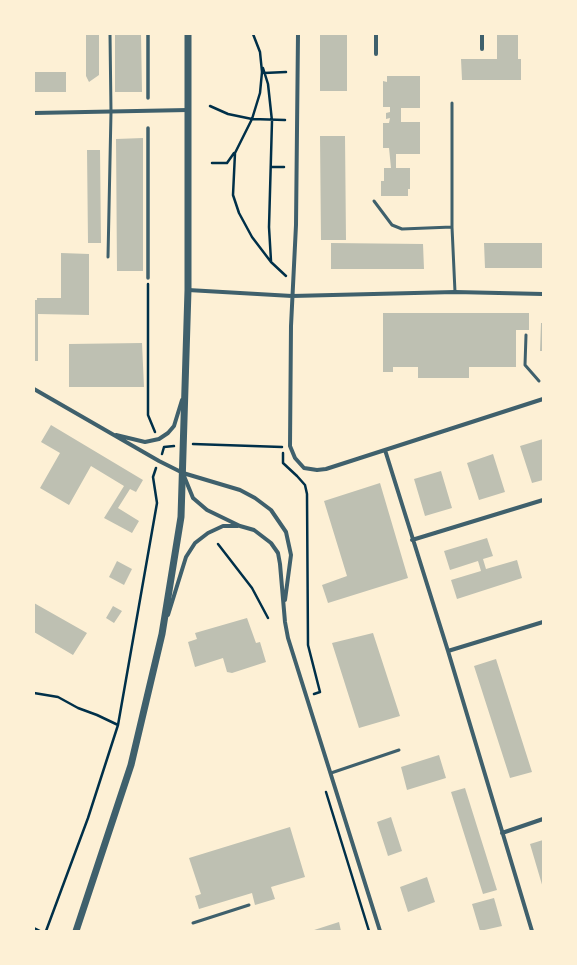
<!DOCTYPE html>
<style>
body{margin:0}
#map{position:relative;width:577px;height:965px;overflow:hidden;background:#fdf0d5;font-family:"Archivo Narrow",sans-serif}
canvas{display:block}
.frame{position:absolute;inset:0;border:35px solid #fdf0d5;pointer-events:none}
</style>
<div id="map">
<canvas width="577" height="965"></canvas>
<div class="frame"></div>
</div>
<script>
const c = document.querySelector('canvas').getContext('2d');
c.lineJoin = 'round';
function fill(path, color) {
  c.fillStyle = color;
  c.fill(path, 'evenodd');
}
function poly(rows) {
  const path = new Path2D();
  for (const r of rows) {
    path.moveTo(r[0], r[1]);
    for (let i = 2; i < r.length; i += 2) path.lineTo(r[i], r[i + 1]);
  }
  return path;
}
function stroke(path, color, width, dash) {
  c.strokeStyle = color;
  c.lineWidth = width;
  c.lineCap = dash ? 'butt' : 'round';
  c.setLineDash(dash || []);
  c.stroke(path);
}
fill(poly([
 [86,34,99,34,99,75,89,82,86,76],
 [115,34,141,34,142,92,115,92],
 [320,34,347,34,347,91,320,91],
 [497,34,518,34,518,59,521,59,521,80,462,80,461,59,497,59],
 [34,72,66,72,66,92,34,92],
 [387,76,420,76,420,108,401,108,401,122,420,122,420,154,396,154,396,168,410,168,410,189,408,189,408,196,381,196,381,181,384,181,384,168,391,168,389,148,383,148,383,123,389,123,390,118,386,119,386,113,390,112,390,107,383,107,383,81,387,82],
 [320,136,345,136,346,240,321,240],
 [143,138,143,271,117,271,116,139],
 [87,150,100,150,101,243,88,243],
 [331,243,423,244,424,269,331,269],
 [484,243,543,243,543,268,485,268],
 [61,253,89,254,89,315,38,314,38,361,34,361,34,300,37,300,37,298,61,298],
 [383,313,529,313,529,330,516,330,516,367,469,367,469,378,418,378,418,367,393,367,393,372,383,372],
 [541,323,543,323,543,351,540,351],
 [142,343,144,387,69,387,69,344],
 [51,425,143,480,136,492,130,489,118,508,139,521,132,533,104,518,124,486,91,466,69,505,40,488,60,453,41,442],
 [543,439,543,480,532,483,520,446],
 [493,454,505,492,479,500,467,463],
 [441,471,452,508,425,516,414,479],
 [380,483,408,578,328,603,322,585,347,576,324,501],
 [487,538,493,556,483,559,486,569,517,560,522,578,457,599,451,580,481,571,478,561,450,570,444,551],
 [117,561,132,569,124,585,109,577],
 [34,603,87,633,73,655,34,632],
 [113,606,122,611,114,623,106,618],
 [247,618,256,643,260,642,266,662,232,673,227,672,223,658,195,667,188,642,197,639,195,633],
 [373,633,400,716,359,728,332,643],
 [496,659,532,772,510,778,474,666],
 [439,755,446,778,407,790,401,767],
 [465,788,497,890,483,894,451,792],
 [391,817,402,851,388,856,377,822],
 [290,827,305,877,271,887,275,899,255,905,252,893,199,909,195,896,201,894,189,858],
 [543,840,543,888,530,844],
 [427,877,435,902,408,912,400,887],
 [494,898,502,926,480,931,472,904],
 [339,922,341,931,311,931]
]), '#bec0b2');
stroke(poly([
 [253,34,260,52,262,72,260,93,252,119,235,153,233,195,239,213,252,237,271,262,286,276],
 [263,68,268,84,272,121,269,227,271,261],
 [264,73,286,72],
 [210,106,228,114,252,119,285,120],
 [212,163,227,163,234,153],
 [272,167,284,167],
 [148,284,148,415,155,432],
 [193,444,282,447],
 [283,453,283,463,297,476,305,485,307,494,308,645,320,692,314,694],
 [162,454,164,447,174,446],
 [218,544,252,588,268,618],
 [34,693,58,697,78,708,97,715,118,725],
 [326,792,369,931],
 [34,928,40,931],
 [46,931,88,818,118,725,157,503,153,477,156,468]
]), '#003049', 2.5);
stroke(poly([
 [452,103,452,227,455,292],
 [374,201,392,225,402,229,452,227],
 [108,257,111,112,110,34],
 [526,335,525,365,539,381],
 [331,773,399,750],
 [193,923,249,905]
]), '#3f606c', 3);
stroke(poly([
 [148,98,148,34],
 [148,128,148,278]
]), '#3f606c', 3.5);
stroke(poly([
 [298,34,296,225,291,326,290,446,295,458,304,468,317,470,326,469,543,399],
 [482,34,482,49],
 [376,54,376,34],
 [34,113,188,110],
 [188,290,292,296,455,292,543,294],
 [34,389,159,461,183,473,240,490,255,498,271,510,286,532,291,555,285,600],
 [116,435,145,442,159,439,168,433,174,426,182,400],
 [385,450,448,651,532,931],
 [184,476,193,498,207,510,240,526,254,530,271,543,278,553,280,564,285,622,288,638,380,931],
 [412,540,543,500],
 [168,615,186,557,195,543,208,533,223,526,238,526],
 [448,651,543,622],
 [502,833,543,819]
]), '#3f606c', 4);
stroke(poly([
 [76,931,131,765,162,634,181,517,188,290,188,34]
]), '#3f606c', 7);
</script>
